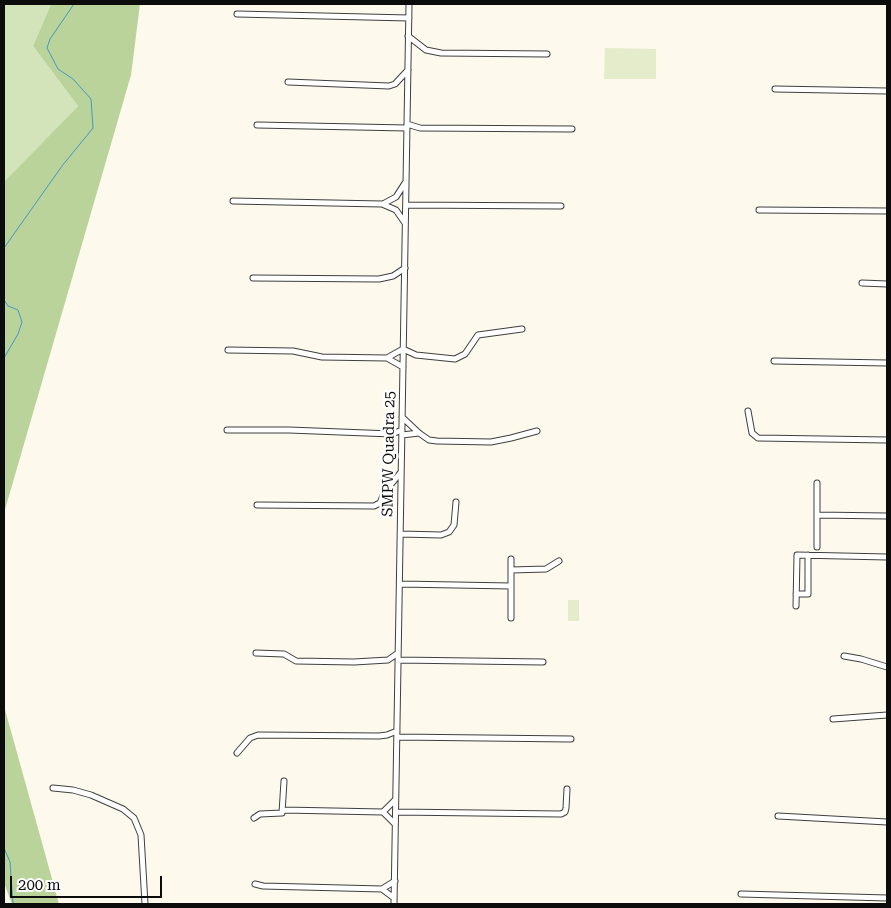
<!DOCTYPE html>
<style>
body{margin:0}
#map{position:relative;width:891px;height:908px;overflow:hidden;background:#fdf9ed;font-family:"Roboto Serif",serif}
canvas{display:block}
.frame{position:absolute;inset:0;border:5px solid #0c0c0c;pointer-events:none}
.scale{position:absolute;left:10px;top:876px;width:152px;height:22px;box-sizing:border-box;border:2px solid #0c0c0c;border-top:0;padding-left:6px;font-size:15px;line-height:18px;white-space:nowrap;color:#0c0c0c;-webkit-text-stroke:4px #fff;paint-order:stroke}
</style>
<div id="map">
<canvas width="891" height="908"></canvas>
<div class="frame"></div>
<div class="scale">200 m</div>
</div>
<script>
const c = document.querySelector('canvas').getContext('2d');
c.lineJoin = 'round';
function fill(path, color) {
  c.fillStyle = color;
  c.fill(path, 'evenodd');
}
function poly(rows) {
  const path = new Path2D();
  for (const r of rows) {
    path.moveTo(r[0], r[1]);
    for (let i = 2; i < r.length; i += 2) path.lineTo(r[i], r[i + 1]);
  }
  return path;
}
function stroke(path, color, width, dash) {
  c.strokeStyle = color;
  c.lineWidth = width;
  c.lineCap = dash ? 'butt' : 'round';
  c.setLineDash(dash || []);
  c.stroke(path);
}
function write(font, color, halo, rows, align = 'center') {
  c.font = font + ' "Roboto Serif",serif';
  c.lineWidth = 5;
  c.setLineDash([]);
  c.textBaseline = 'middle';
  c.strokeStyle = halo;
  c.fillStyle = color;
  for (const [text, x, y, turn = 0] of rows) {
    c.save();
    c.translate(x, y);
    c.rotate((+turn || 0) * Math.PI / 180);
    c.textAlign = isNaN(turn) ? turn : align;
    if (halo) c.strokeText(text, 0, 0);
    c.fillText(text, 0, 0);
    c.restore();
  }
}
fill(poly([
 [4,4,51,4,33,46,78,106,13,173,4,239]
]), '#d3e4ba');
fill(poly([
 [51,4,140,4,131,75,4,513,4,182,78,106,33,46],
 [4,706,59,904,12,904,4,883]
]), '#b9d39b');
fill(poly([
 [605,48,656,49,656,79,604,79],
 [568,600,579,600,579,621,568,621]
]), '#e4eccb');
stroke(poly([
 [4,248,62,166,93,128,91,99,73,79,58,69,47,48,50,39,74,4],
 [4,300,8,306,18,310,22,322,18,334,4,358],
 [4,848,10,862,13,904]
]), '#4499c0', 1);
const street = poly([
 [237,14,409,18],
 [408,36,426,50,441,53,547,54],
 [288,82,389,86,395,84,408,70],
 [775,89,887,91],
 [407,124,420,128,572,129],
 [257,125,407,128],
 [233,201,382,204,396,210,405,223],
 [383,204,396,197,405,183],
 [406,205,561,206],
 [759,210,887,211],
 [253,278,379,279,393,276,405,268],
 [862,283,887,284],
 [228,350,293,351,322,357,387,358,403,349,416,355,455,359,465,354,478,335,522,329],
 [387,358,403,367],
 [774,361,887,363],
 [748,411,752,433,758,438,887,440],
 [402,417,419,433,429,440,437,441,491,442,511,438,537,431],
 [227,430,289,430,392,434,402,430],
 [402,435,419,433],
 [257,505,374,506,380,503,384,493,401,472],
 [817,515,887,516],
 [401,534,441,535,449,532,454,525,456,502],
 [817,547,817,483],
 [511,570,546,569,559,561],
 [400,584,511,586],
 [796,594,808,594,808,555],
 [796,606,797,555,887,557],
 [511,618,511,559],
 [256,653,284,654,296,661,354,662,388,660,398,653],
 [844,656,861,659,887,667],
 [398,660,543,662],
 [833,719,887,715],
 [397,737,571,739],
 [237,753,250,738,258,735,379,736,387,735,397,731],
 [53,788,73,790,91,795,123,809,134,818,141,835,145,904],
 [283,810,383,812,395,800],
 [383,812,395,824],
 [396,812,561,814,565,812,566,808,567,789],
 [778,816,887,822],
 [254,818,260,814,282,813,284,781],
 [255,884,263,886,382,889,394,898],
 [382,889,395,881],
 [741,894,887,898],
 [394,904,409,4]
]);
stroke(street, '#3f3f3f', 7);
stroke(street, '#fff', 5);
write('15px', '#0c0c0c', '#fff', [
 ["SMPW Quadra 25",389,454,-89]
]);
</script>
